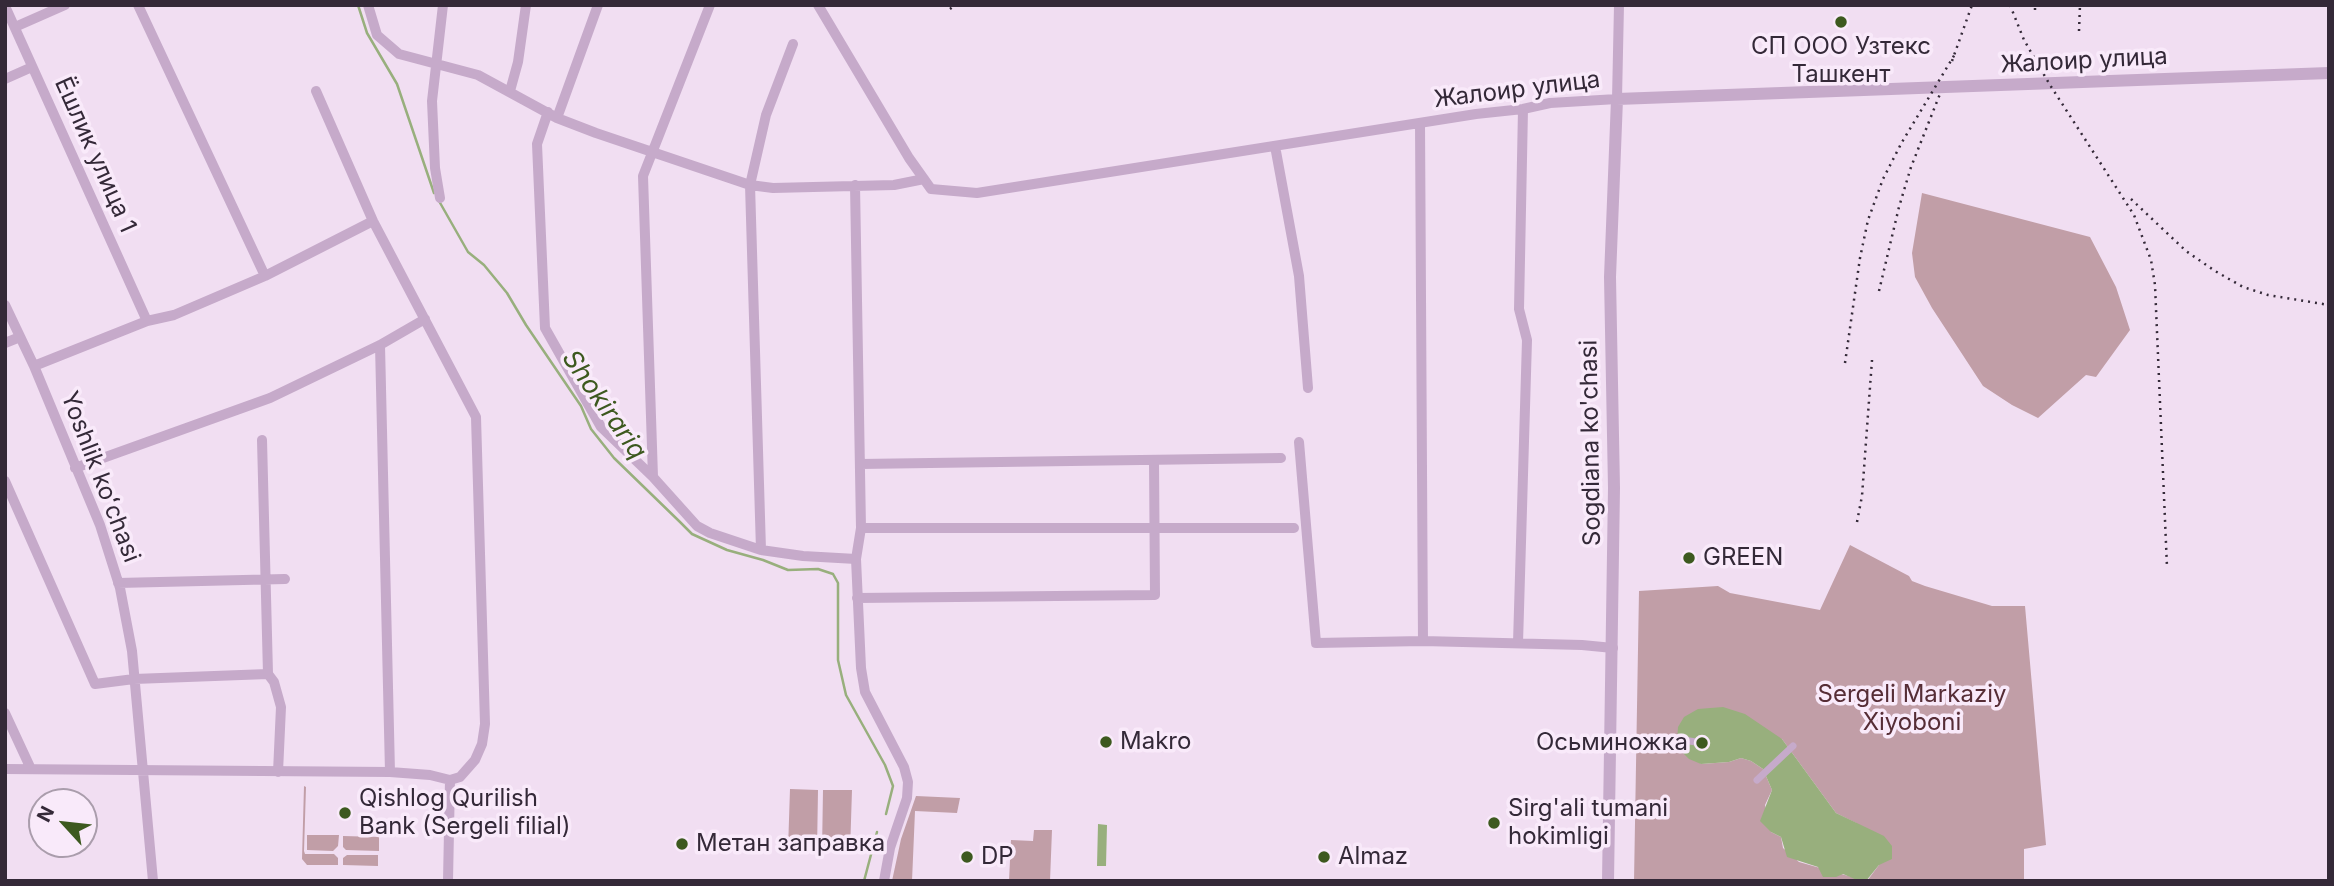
<!DOCTYPE html>
<meta charset="utf-8">
<style>
body{margin:0}
#map{position:relative;width:2334px;height:886px;overflow:hidden;background:#f1def2;font-family:Inter,sans-serif}
canvas{display:block}
.frame{position:absolute;inset:0;border:7px solid #342938;pointer-events:none}
.north{position:absolute;left:28px;top:788px;width:70px;height:70px;box-sizing:border-box;background:#f9eafa;border:2px solid #aa9dac;border-radius:50%;rotate:297deg;font-size:19px;font-weight:700;line-height:28px;text-align:center;color:#342938}
.north::after{content:'';display:block;margin:auto;width:24px;height:32px;background:#3d591f;clip-path:polygon(50% 0,100% 100%,50% 72%,0 100%)}
</style>
<div id="map">
<canvas width="2334" height="886"></canvas>
<div class="frame"></div>
<div class="north">N</div>
</div>
<script>
const c = document.querySelector('canvas').getContext('2d');
c.lineJoin = 'round';
function fill(path, color) {
  c.fillStyle = color;
  c.fill(path, 'evenodd');
}
function poly(rows) {
  const path = new Path2D();
  for (const r of rows) {
    path.moveTo(r[0], r[1]);
    for (let i = 2; i < r.length; i += 2) path.lineTo(r[i], r[i + 1]);
  }
  return path;
}
function stroke(path, color, width, dash) {
  c.strokeStyle = color;
  c.lineWidth = width;
  c.lineCap = dash ? 'butt' : 'round';
  c.setLineDash(dash || []);
  c.stroke(path);
}
function write(font, color, halo, rows, align = 'center') {
  c.font = font + ' Inter,sans-serif';
  c.lineWidth = 7;
  c.setLineDash([]);
  c.textBaseline = 'middle';
  c.strokeStyle = halo;
  c.fillStyle = color;
  for (const [text, x, y, turn = 0] of rows) {
    c.save();
    c.translate(x, y);
    c.rotate((+turn || 0) * Math.PI / 180);
    c.textAlign = isNaN(turn) ? turn : align;
    if (halo) c.strokeText(text, 0, 0);
    c.fillText(text, 0, 0);
    c.restore();
  }
}
fill(poly([
 [1922,193,2090,237,2116,287,2130,330,2096,377,2086,375,2038,418,2012,405,1983,386,1932,308,1915,277,1912,253],
 [1850,545,1909,576,1912,581,1925,586,1992,606,2025,606,2046,845,2024,849,2024,881,1867,881,1879,865,1856,823,1836,813,1782,739,1678,727,1701,764,1729,762,1741,758,1751,761,1763,769,1772,790,1765,805,1771,832,1781,837,1783,848,1799,862,1866,881,1634,881,1639,591,1718,586,1730,593,1820,610],
 [304,786,306,787,304,851,305,854,334,854,338,858,338,865,307,865,302,859],
 [790,789,818,790,817,851,788,850],
 [823,790,852,790,850,852,822,851],
 [916,796,960,798,957,813,915,811,912,881,892,881,901,839],
 [1034,830,1052,830,1050,881,1009,881,1011,840,1033,841],
 [307,835,339,835,338,846,333,851,307,850],
 [343,836,379,837,379,851,346,850,343,847],
 [347,855,378,855,378,866,343,865,343,858]
]), '#c19ea7');
fill(poly([
 [1723,707,1745,714,1782,739,1836,813,1884,836,1892,846,1892,859,1879,865,1866,881,1857,880,1843,874,1836,877,1823,877,1818,867,1787,857,1781,837,1771,832,1760,821,1772,790,1763,769,1751,761,1741,758,1729,762,1701,764,1689,759,1680,750,1677,741,1678,727,1684,717,1698,709],
 [1098,824,1107,825,1106,866,1097,866]
]), '#98af7d');
stroke(poly([
 [358,5,367,33,397,84,434,193],
 [439,201,468,252,484,265,507,293,526,325,581,406,591,429,614,458,680,522,692,534,727,550,763,560,788,570,818,569,833,574,838,583,838,660,846,695,885,765,893,786,886,814],
 [864,881,877,832]
]), '#98af7d', 2.5);
stroke(poly([
 [1670,738,1696,742],
 [1757,780,1793,746]
]), '#c6aaca', 7);
stroke(poly([
 [138,5,265,276],
 [368,5,377,35,399,54,478,75,557,118,596,133,750,185,773,188,894,185,924,179],
 [710,5,643,176,653,477,697,526,710,533,761,550,803,556,856,559],
 [818,5,909,158,931,189,977,193,1476,114,1523,109,1550,103,1617,99,1619,5],
 [5,6,147,321],
 [15,27,65,5],
 [5,79,32,67],
 [510,91,518,62,526,5],
 [548,112,537,144,545,328,601,427,653,477],
 [557,118,598,5],
 [1420,123,1423,641],
 [1275,146,1299,276,1308,388],
 [855,185,861,528,856,559,861,668,865,692,904,767,908,782,907,798,890,848,884,881],
 [440,198,435,168,432,101,443,5],
 [5,305,34,366,100,525,120,588,132,651,153,881],
 [5,343,20,337],
 [380,345,390,772],
 [34,366,147,321,174,315,265,276,373,221],
 [262,440,268,674,274,682,281,707,278,772],
 [1299,442,1316,643,1423,641,1582,645,1613,648],
 [860,464,1281,458],
 [75,468,270,398,380,345,425,319],
 [5,481,95,684,134,679,268,674],
 [861,528,1294,528],
 [761,550,750,185,766,115,793,44],
 [118,583,285,579],
 [857,598,1155,595,1154,460],
 [1518,643,1527,340,1519,309,1523,109],
 [5,713,31,769],
 [5,769,390,772,430,775,450,780,460,777,475,760,482,744,485,724,476,417,373,221,316,91],
 [448,881,450,780]
]), '#c6aaca', 10);
stroke(poly([
 [1608,881,1614,488,1610,277,1617,99,2329,73]
]), '#c6aaca', 12);
stroke(poly([
 [2010,5,2024,40,2050,85,2134,215,2151,260,2155,285,2167,567],
 [950,9,955,5],
 [2035,10,2035,5],
 [2079,31,2080,5],
 [1952,61,1972,5],
 [2131,199,2186,251,2215,271,2243,287,2268,295,2329,305],
 [1879,291,1899,207,1911,167,1940,94],
 [1845,363,1860,258,1868,220,1883,179,1902,142,1955,54],
 [1857,522,1862,496,1872,360]
]), '#342938', 2.5, [2, 5]);
for (const [x, y, r, color] of [
 [1841,22,7,"#3d591f"],
 [1689,558,7,"#3d591f"],
 [1106,742,7,"#3d591f"],
 [1702,743,7,"#3d591f"],
 [345,813,7,"#3d591f"],
 [1494,823,7,"#3d591f"],
 [682,844,7,"#3d591f"],
 [967,857,7,"#3d591f"],
 [1324,857,7,"#3d591f"]
]) {
  const dot = new Path2D();
  dot.arc(x, y, r, 0, 2 * Math.PI);
  c.fillStyle = color;
  c.fill(dot);
  stroke(dot, '#f9eafa', 2.5);
}
write('24px', '#342938', '#f9eafa', [
 ["СП ООО Узтекс",1841,47,"center"],
 ["Ташкент",1841,75,"center"],
 ["GREEN",1703,558],
 ["Makro",1120,742],
 ["Осьминожка",1688,743,"right"],
 ["Qishlog Qurilish",359,799],
 ["Bank (Sergeli filial)",359,827],
 ["Sirg'ali tumani",1508,809],
 ["hokimligi",1508,837],
 ["Метан заправка",696,844],
 ["DP",981,857],
 ["Almaz",1338,857]
], 'left');
write('24px', '#342938', '#f9eafa', [
 ["Жалоир улица",2084,61,-3],
 ["Жалоир улица",1517,90,-7],
 ["Ёшлик улица 1",95,155,66],
 ["Sogdiana ko'chasi",1591,443,-91],
 ["Yoshlik koʻchasi",100,477,69]
]);
write('24px', '#562d36', '#f9eafa', [
 ["Sergeli Markaziy",1912,695],
 ["Xiyoboni",1912,723]
]);
write('italic 26px', '#3d591f', '#f9eafa', [
 ["Shokirariq",604,405,55]
]);
</script>
